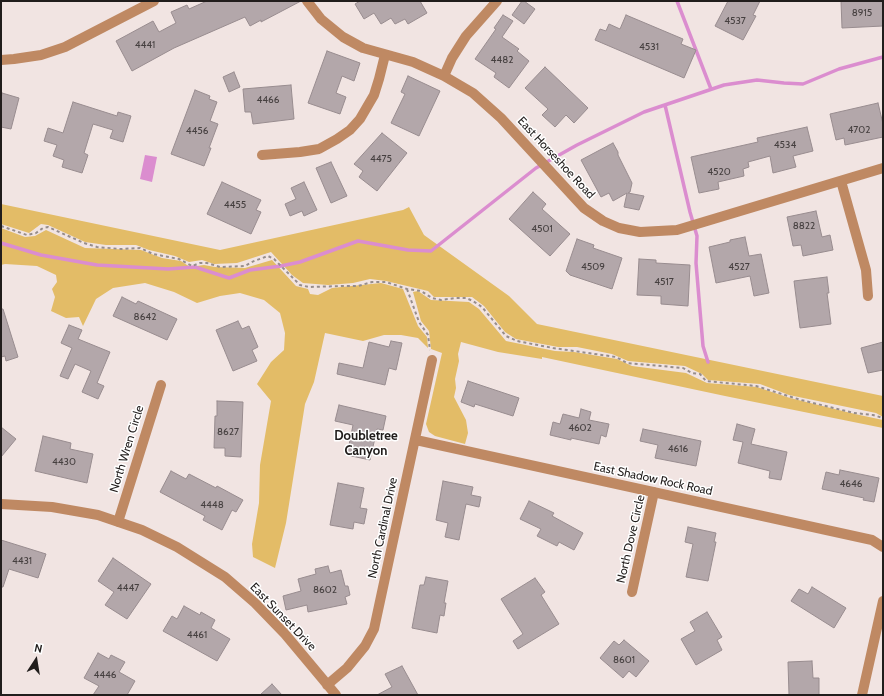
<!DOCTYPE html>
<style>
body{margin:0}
#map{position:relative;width:884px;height:696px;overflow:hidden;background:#f1e4e2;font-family:Cabin,sans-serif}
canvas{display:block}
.frame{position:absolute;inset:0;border:2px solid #211d1c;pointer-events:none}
.north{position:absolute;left:16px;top:640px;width:40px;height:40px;-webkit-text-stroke:3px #fff;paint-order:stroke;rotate:12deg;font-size:11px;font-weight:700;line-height:16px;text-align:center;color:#211d1c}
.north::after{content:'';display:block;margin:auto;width:14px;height:18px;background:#211d1c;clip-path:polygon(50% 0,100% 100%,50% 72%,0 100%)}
</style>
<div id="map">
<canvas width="884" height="696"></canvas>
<div class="frame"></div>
<div class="north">N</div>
</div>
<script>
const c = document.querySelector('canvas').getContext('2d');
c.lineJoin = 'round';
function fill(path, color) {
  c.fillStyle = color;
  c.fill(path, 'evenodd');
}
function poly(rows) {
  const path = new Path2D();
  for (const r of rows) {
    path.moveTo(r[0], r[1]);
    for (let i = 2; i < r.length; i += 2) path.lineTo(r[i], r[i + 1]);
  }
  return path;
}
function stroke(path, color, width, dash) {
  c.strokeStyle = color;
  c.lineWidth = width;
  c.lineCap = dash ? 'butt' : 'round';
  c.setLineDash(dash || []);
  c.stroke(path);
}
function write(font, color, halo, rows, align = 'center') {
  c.font = font + ' Cabin,sans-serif';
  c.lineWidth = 3;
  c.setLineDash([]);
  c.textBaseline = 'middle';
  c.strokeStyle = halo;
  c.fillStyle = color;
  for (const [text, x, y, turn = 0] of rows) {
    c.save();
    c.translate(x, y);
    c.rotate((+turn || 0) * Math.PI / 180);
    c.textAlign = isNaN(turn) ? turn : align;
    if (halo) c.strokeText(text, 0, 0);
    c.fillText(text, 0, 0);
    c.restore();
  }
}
fill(poly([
 [1,204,220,250,403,210,409,207,424,235,509,296,537,324,883,396,883,417,876,413,789,395,760,384,708,380,702,374,685,366,628,361,612,354,577,347,558,347,516,339,505,332,484,306,472,297,434,297,428,291,386,281,370,279,353,283,328,285,303,283,292,275,271,252,237,263,214,264,202,260,189,262,175,256,149,250,136,245,106,245,85,242,48,225,41,224,29,233,1,224],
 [1,228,25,237,35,236,46,230,85,248,141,250,162,258,181,261,190,267,204,265,215,267,245,268,272,260,296,286,308,289,310,294,318,295,332,288,381,283,403,289,418,326,427,337,428,348,418,338,401,335,384,335,363,341,325,333,314,382,305,404,286,523,275,568,253,557,252,544,259,503,260,465,271,401,257,384,271,362,284,350,285,333,280,313,264,300,240,293,220,296,197,303,174,292,145,283,113,288,96,299,83,326,79,317,66,318,51,311,55,297,52,289,57,282,56,275,37,266,5,264,1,265],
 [418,291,431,300,469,302,479,309,506,341,555,351,574,352,617,359,632,366,686,373,707,383,757,387,790,398,855,414,883,420,883,428,725,396,542,357,542,359,498,352,461,342,458,354,459,361,455,379,456,388,454,397,466,420,468,433,465,444,435,436,429,432,426,424,442,353,431,349,429,331,421,321,413,292]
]), '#e3bc67');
fill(poly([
 [145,155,157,157,152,182,140,179]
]), '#db8dcf');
stroke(poly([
 [677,1,711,89],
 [665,105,690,212,697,236,696,263,703,346,708,362],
 [1,243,41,255,97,265,168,269,195,267,229,278,250,270,281,266,300,262,358,241,408,250,431,251,536,168,577,145,644,112,724,85,757,80,784,83,803,84,839,69,883,57]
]), '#db8dcf', 3.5);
const building = poly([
 [207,1,301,1,261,22,261,20,250,26,245,17,174,48,132,71,116,41,153,21,159,32,176,23,171,12,187,5,189,9,207,1],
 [360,1,420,1,427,13,408,24,405,19,395,24,391,18,381,24,374,13,364,19,355,4,360,1],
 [522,1,524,1,535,9,524,24,512,15,522,1],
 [728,1,760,1,753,15,756,16,743,40,715,26,728,1],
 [841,1,883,1,883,26,842,28,841,1],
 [503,15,513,21,502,37,519,49,517,51,529,61,509,88,494,77,496,73,475,59,496,29,494,28,503,15],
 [626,15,683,39,681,44,696,50,684,78,595,40,600,29,606,31,609,24,620,29,626,15],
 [327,51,360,63,354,81,342,76,336,93,346,97,340,114,308,103,327,51],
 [545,67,588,108,574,123,566,115,555,127,542,115,548,109,525,88,545,67],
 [234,72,240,87,229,92,223,77,234,72],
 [408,76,440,91,419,136,391,123,405,94,401,92,408,76],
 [291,85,294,119,253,124,251,112,245,112,243,89,291,85],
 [195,90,210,96,209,99,217,102,210,121,218,124,209,148,211,148,204,166,171,154,195,90],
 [2,93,19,98,11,129,1,127,1,99,2,93],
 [73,102,117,116,118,112,131,116,123,142,110,138,113,130,93,124,84,153,88,155,82,173,62,167,64,160,53,156,57,145,44,141,48,128,63,133,73,102],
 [878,103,883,124,883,137,845,145,844,138,836,140,830,114,878,103],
 [807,127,813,151,793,156,796,167,773,173,770,156,748,162,749,167,743,169,744,176,718,182,719,189,699,193,691,157,758,142,757,138,807,127],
 [382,133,407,153,377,191,359,177,363,171,354,164,382,133],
 [613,143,618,152,618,155,632,183,630,192,628,193,644,196,639,210,624,207,627,193,613,201,609,193,601,197,581,160,613,143],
 [331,162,347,196,331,203,316,168,331,162],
 [222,182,261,200,256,210,261,212,251,234,207,214,222,182],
 [304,182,317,210,304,216,302,211,290,216,285,204,296,199,291,188,304,182],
 [533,192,546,204,542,209,570,234,550,256,509,219,533,192],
 [816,211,822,237,830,235,833,250,803,256,801,245,793,246,787,217,816,211],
 [745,237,749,256,761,254,769,293,754,296,750,276,716,283,709,247,730,242,730,240,745,237],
 [577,239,594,245,593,248,622,258,612,289,570,275,566,271,577,239],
 [639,259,656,260,656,263,690,265,688,306,661,304,661,296,637,295,639,259],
 [827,277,829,293,827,293,831,324,800,328,794,281,827,277],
 [122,297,136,304,138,301,177,319,167,340,113,316,122,297],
 [1,309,3,309,18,357,6,361,5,356,1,357,1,309],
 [238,321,242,329,249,326,258,347,252,350,257,361,233,371,216,330,238,321],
 [69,325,82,330,78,339,110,352,97,383,104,386,98,399,82,392,91,371,75,364,68,379,60,376,72,348,61,343,69,325],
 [391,341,402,343,396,370,389,368,385,385,337,374,339,363,363,368,369,342,389,347,391,341],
 [883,342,883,370,868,373,861,348,883,342],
 [468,381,519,398,513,416,475,404,474,407,461,402,468,381],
 [217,401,243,402,241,457,225,456,225,448,214,448,215,416,217,416,217,401],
 [339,405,386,416,383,430,377,429,370,460,347,455,353,425,335,421,339,405],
 [581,409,591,412,589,420,609,424,606,437,601,435,599,444,571,438,571,440,550,435,553,422,560,424,563,414,579,418,581,409],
 [737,424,755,429,751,444,787,452,781,480,769,478,770,471,738,463,743,442,733,440,737,424],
 [1,427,16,439,1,457,1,427],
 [643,429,701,441,696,466,655,458,658,445,640,441,643,429],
 [43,436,71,443,70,449,93,454,87,483,35,471,43,436],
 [840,470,879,478,874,502,863,500,864,498,822,489,826,472,839,475,840,470],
 [171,471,186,479,189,474,216,488,217,486,243,500,236,512,232,510,222,530,203,520,205,516,160,492,171,471],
 [443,481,473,487,471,495,481,497,479,507,466,504,459,540,445,537,448,523,436,520,443,481],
 [338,483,364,488,360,508,367,509,364,524,354,522,353,529,330,525,338,483],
 [529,501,554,513,552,516,583,533,574,550,559,542,557,546,537,536,541,529,520,519,529,501],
 [688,527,716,533,714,542,716,542,708,581,686,577,693,544,685,542,688,527],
 [1,540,46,554,38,578,9,569,3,587,1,587,1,540],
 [113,558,151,584,127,619,105,605,114,592,98,581,113,558],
 [328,566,330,573,341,570,345,586,348,586,350,595,345,597,347,604,308,612,307,605,286,610,283,596,301,591,298,579,316,574,315,569,328,566],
 [426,577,448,581,444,603,446,603,444,616,440,615,437,633,412,628,420,585,424,585,426,577],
 [535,578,545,592,541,595,559,624,518,649,513,641,523,634,501,599,535,578],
 [812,587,846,608,834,628,791,601,799,589,808,594,812,587],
 [184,606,200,615,201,612,215,620,211,628,230,639,217,661,163,631,172,616,177,619,184,606],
 [707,612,722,637,717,640,722,650,696,665,681,639,695,631,690,622,707,612],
 [624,640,649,661,636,677,629,671,623,678,600,658,614,641,619,645,624,640],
 [98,653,109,659,111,655,125,662,119,672,135,681,127,695,93,695,99,686,84,678,98,653],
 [812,661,813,678,819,678,819,695,789,695,788,662,812,661],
 [402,666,418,695,377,695,392,687,385,674,402,666],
 [272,684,282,695,260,695,272,684]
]);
fill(building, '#b3a7aa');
stroke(building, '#988c8f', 1);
stroke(poly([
 [1,226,27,235,36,233,43,228,48,227,84,243,97,247,121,249,140,248,153,254,179,259,192,266,200,263,207,263,220,267,245,266,254,261,268,256,274,259,300,285,309,287,342,286,358,286,372,282,386,282,407,289,421,291,432,298,441,300,456,298,466,298,473,301,482,307,506,336,517,341,553,348,616,357,627,363,683,368,692,373,700,374,706,381,756,386,801,400,854,413,873,415,883,418],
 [407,289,419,322,428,335,430,350]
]), '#968d8b', 2, [3, 3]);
stroke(poly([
 [307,1,321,19,343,37,363,48,413,62,444,76,473,93,501,118,584,208,603,221,619,228,640,232,677,230,883,168],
 [1,60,14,59,41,55,65,47,154,1],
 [444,76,452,58,466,36,497,1],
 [262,155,300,152,319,149,337,139,350,130,360,119,374,95,379,79,385,55],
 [841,181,866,270,868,296],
 [416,440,872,540,883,547],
 [1,504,52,507,98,515,142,530,177,547,225,577,255,603,285,634,336,695],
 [118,522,161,385],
 [632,592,654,492],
 [327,685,347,668,365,646,374,629,432,360],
 [862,695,883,601]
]), '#bf8963', 10);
write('10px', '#464040', null, [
 ["8915",862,13],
 ["4537",735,21],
 ["4441",145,45],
 ["4531",649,47],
 ["4482",502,60],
 ["4466",268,100],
 ["4702",859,130],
 ["4456",197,131],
 ["4534",785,145],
 ["4475",381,159],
 ["4520",719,172],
 ["4455",235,205],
 ["8822",804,226],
 ["4501",542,229],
 ["4509",593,267],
 ["4527",739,267],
 ["4517",664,282],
 ["8642",145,317],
 ["4602",580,428],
 ["8627",228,432],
 ["4616",678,449],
 ["4430",64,462],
 ["4646",851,484],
 ["4448",212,505],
 ["4431",22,561],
 ["4447",128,588],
 ["8602",325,590],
 ["4461",197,635],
 ["8601",624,660],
 ["4446",105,675]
]);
write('12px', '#211d1c', '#fff', [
 ["East Horseshoe Road",556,158,47],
 ["North Wren Circle",127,449,-73],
 ["East Shadow Rock Road",653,479,12],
 ["North Cardinal Drive",383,528,-78],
 ["North Dove Circle",631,539,-77],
 ["East Sunset Drive",283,617,46]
]);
write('bold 13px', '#211d1c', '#fff', [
 ["Doubletree",366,436],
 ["Canyon",366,451]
]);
</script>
